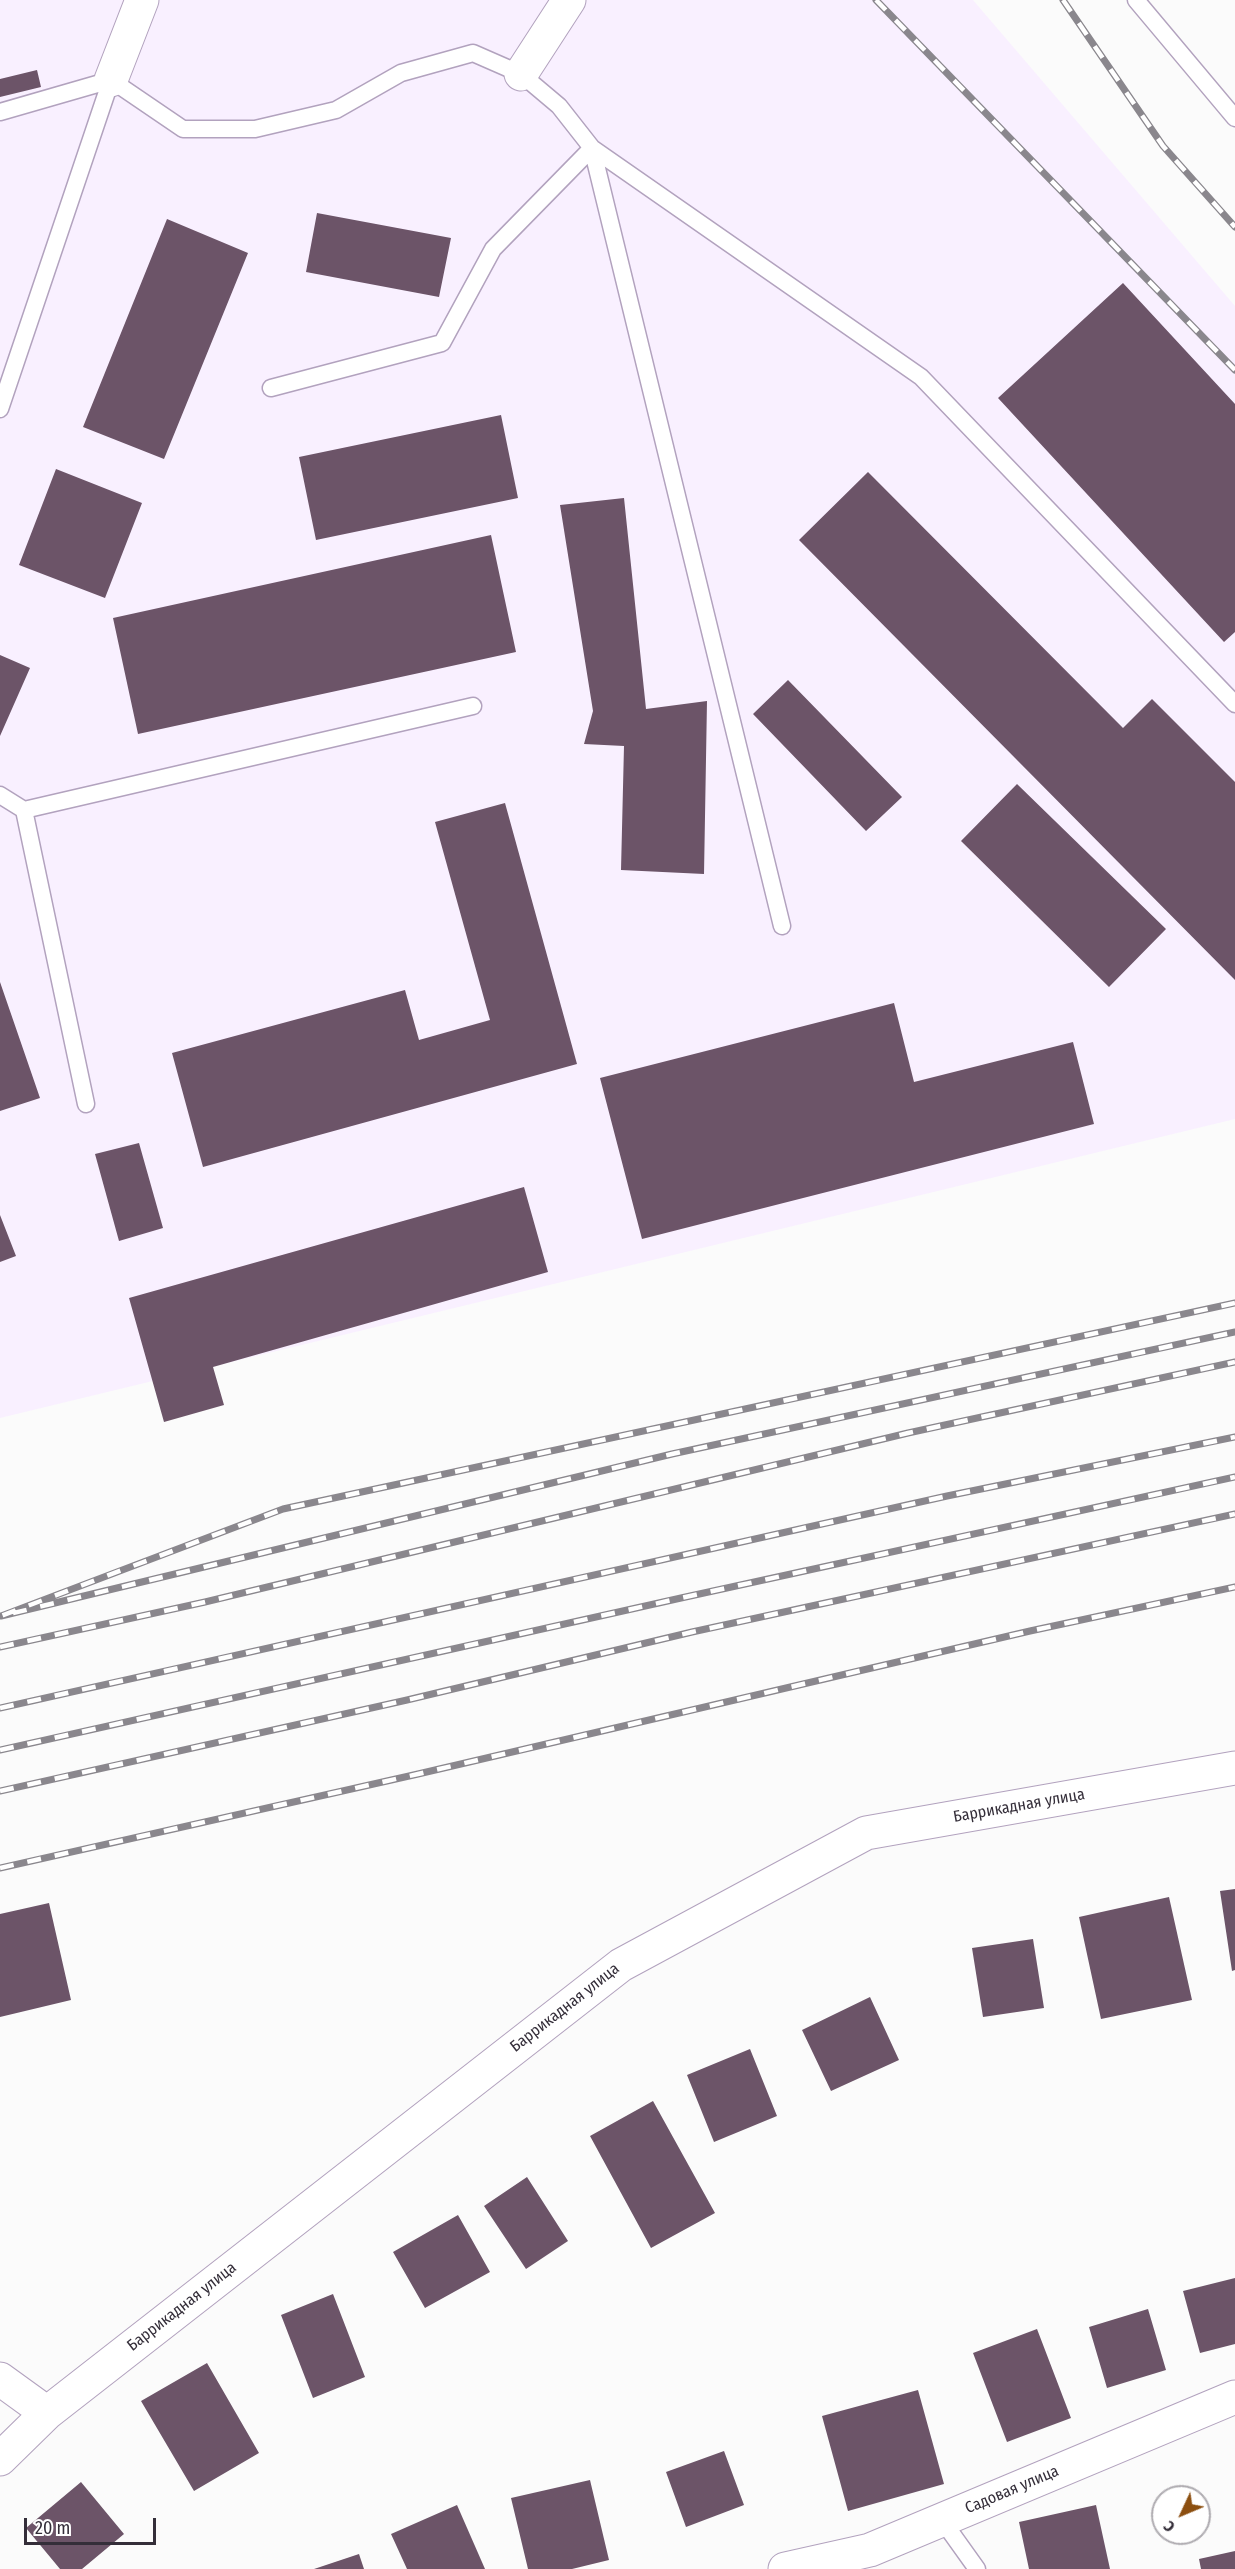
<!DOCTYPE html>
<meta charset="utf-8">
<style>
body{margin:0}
#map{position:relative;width:1235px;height:2569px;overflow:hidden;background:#fbfbfb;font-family:"Fira Sans Condensed",sans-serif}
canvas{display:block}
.north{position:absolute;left:1151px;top:2485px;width:60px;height:60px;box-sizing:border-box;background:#fff;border:2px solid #aeabb0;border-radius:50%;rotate:226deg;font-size:16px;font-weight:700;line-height:24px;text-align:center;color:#342e39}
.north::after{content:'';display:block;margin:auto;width:21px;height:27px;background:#8c4f10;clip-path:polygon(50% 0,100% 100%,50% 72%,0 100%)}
.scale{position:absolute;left:24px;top:2518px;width:132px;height:27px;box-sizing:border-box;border:3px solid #342e39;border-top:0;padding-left:8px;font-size:18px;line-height:21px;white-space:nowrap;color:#342e39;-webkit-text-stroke:4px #fff;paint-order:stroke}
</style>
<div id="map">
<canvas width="1235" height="2569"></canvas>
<div class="north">С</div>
<div class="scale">20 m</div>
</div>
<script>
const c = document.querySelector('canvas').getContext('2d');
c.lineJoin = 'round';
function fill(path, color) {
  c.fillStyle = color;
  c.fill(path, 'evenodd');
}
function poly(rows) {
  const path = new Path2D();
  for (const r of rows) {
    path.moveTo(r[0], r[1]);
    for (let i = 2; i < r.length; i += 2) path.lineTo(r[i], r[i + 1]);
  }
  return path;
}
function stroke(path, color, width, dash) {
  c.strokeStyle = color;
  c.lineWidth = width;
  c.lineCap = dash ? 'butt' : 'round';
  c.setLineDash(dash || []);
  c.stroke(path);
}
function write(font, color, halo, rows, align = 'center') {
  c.font = font + ' "Fira Sans Condensed",sans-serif';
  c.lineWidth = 6;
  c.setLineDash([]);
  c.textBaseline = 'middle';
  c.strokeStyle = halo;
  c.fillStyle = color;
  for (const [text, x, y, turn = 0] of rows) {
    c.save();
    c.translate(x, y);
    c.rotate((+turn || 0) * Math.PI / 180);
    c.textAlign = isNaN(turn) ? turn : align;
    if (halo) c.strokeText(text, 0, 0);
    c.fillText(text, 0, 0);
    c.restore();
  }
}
fill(poly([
 [0,0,973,0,1235,306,1235,1119,0,1418]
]), '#f9f0ff');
fill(poly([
 [37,70,41,87,0,97,0,79],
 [317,213,451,238,439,297,306,272],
 [167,219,248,253,164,459,83,427],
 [1123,283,1235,404,1235,632,1224,642,998,398],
 [501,415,518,498,316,540,299,457],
 [56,469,142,503,105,598,19,565],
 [868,472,1123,728,1152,699,1235,782,1235,980,799,540],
 [624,498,646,709,707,701,704,874,621,870,624,746,584,744,593,711,560,505],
 [491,535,516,652,138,734,113,618],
 [0,655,30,668,0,736],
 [788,680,902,797,866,831,753,714],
 [1017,784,1166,929,1109,987,961,841],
 [505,803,577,1064,203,1167,172,1053,405,990,419,1040,490,1020,435,822],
 [0,982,40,1098,0,1111],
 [894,1003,914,1082,1073,1042,1094,1124,642,1239,600,1078],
 [139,1143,163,1228,119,1241,95,1154],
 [524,1187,548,1272,213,1367,224,1405,164,1422,129,1298],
 [0,1215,16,1256,0,1262],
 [1235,1889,1235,1970,1232,1971,1220,1891],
 [1169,1897,1192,2000,1101,2019,1079,1917],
 [49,1903,71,2000,0,2017,0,1914],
 [1033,1939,1044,2008,983,2017,972,1948],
 [870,1997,899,2060,831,2091,802,2030],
 [750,2049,777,2116,714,2142,687,2075],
 [653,2101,715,2213,651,2248,590,2136],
 [527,2177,568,2241,526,2269,484,2206],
 [458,2215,490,2272,425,2308,393,2252],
 [1235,2278,1235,2344,1200,2353,1183,2291],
 [333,2294,365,2377,313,2398,281,2315],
 [1148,2309,1166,2370,1107,2388,1089,2327],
 [1037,2329,1071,2418,1007,2442,973,2353],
 [207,2363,259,2453,194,2491,141,2401],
 [918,2390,944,2484,848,2511,822,2416],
 [724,2451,744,2505,686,2527,666,2472],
 [590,2480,609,2560,572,2569,528,2569,511,2498],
 [81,2482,124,2534,82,2569,60,2569,26,2528],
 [457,2505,485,2569,407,2569,391,2534],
 [1096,2505,1110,2569,1029,2569,1019,2522],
 [1235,2551,1235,2569,1201,2569,1199,2559],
 [359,2554,364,2569,314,2569]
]), '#6c5468');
const lane = poly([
 [1136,0,1235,118],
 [111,80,183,129,255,129,336,110,401,73,473,53,521,74,559,106,592,148,921,377,1235,704],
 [0,112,111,80],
 [271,388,442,343,493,249,592,148,782,926],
 [0,409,111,80],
 [0,795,24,810,86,1104],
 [24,810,473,706],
 [942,2520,977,2569]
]);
const street = poly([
 [521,74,569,0],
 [111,80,142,0],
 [0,2379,47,2413],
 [0,2459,47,2413,621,1965,866,1833,1235,1768],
 [785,2569,870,2550,1235,2397]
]);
stroke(lane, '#b2a2be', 19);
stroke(street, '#b2a2be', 35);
stroke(lane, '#fff', 16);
stroke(street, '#fff', 33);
const rail = poly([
 [876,0,1235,370],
 [1063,0,1163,146,1235,227],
 [1235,1303,283,1509,1,1616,672,1454,1235,1332],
 [0,1647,205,1602,908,1433,1235,1362],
 [0,1708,947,1496,1235,1437],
 [0,1750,681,1598,1235,1477],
 [0,1791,407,1700,692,1632,1235,1514],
 [0,1868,418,1774,1030,1631,1235,1587]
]);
stroke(rail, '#8a878d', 7);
stroke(rail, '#fff', 4.5, [14]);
write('16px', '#342e39', '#fff', [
 ["Баррикадная улица",1019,1806,-10],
 ["Баррикадная улица",565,2008,-38],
 ["Баррикадная улица",182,2307,-38],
 ["Садовая улица",1012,2490,-23]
]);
</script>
